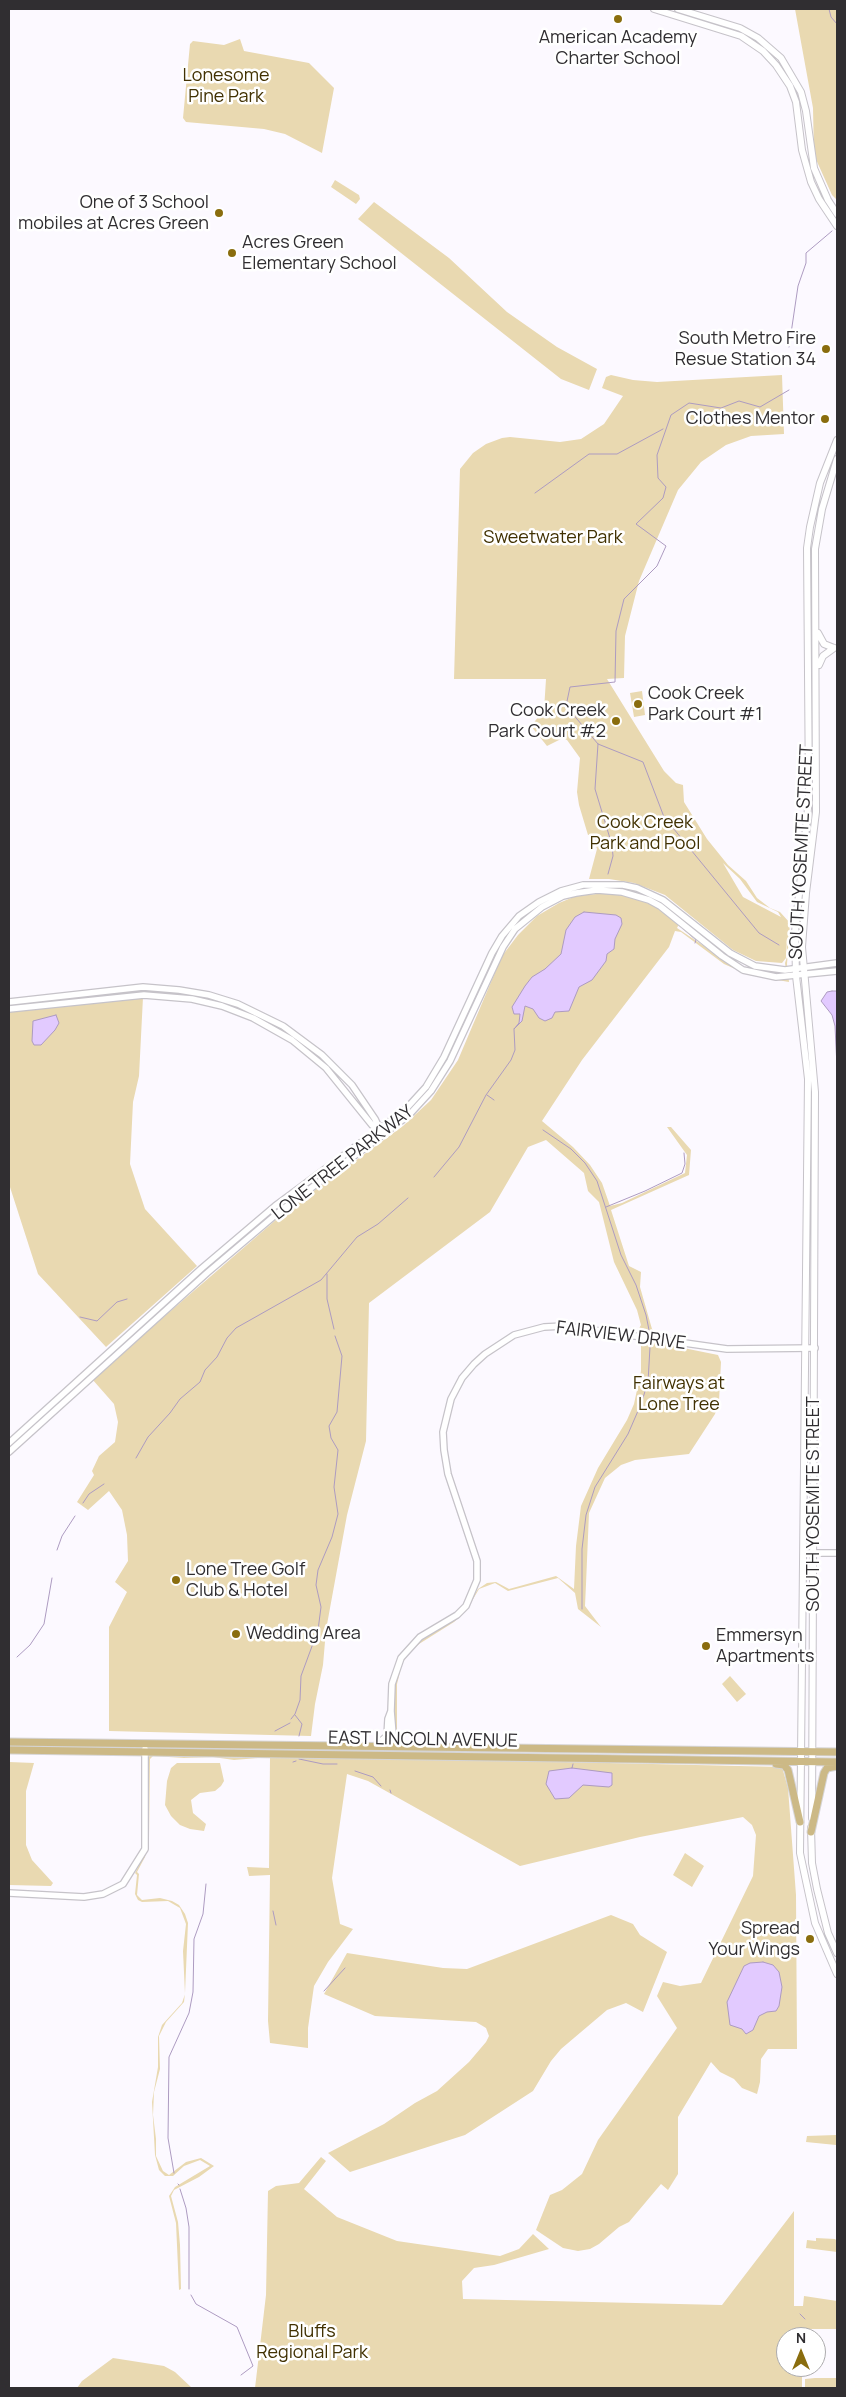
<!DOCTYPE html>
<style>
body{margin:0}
#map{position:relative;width:846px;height:2397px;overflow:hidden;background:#fcf9ff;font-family:Manrope,sans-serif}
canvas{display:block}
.frame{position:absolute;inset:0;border:10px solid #302e31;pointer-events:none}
.north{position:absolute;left:776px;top:2327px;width:50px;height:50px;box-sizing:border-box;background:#fff;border:1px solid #acabad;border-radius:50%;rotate:0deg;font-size:14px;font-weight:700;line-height:20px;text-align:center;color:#302e31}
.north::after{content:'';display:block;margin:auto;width:18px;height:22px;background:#8a6d0e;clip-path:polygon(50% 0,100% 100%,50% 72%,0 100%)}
</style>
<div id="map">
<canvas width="846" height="2397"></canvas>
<div class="frame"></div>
<div class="north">N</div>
</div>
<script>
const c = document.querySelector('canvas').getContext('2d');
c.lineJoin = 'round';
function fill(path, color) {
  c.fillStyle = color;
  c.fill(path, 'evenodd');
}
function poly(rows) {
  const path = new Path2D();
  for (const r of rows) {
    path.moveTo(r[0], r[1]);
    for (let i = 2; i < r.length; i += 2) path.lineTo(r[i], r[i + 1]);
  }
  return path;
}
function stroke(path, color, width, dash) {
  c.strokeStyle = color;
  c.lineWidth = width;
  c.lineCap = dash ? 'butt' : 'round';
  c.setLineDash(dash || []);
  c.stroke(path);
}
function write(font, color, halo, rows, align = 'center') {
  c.font = font + ' Manrope,sans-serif';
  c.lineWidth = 5;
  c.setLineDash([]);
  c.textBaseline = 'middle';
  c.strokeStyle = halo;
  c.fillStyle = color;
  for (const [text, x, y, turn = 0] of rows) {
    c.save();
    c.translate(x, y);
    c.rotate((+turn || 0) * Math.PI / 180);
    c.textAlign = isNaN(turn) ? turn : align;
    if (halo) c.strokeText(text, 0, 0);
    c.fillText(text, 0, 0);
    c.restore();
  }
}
fill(poly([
 [795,9,837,9,837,200,832,195,814,155,813,108],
 [240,39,244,51,309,63,334,88,322,153,285,134,264,129,186,122,183,118,190,44,193,41,224,45],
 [335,180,359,195,360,199,356,204,331,187],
 [374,202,449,258,507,312,557,347,597,369,589,390,561,379,358,219],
 [611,375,633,380,657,382,782,375,784,434,751,436,726,445,701,462,678,490,639,581,625,636,624,678,607,679,664,771,676,783,683,785,684,802,707,839,728,865,746,881,757,898,770,908,780,912,790,923,787,964,789,982,749,975,724,964,681,932,675,931,669,947,582,1060,542,1121,573,1147,590,1165,602,1183,610,1206,622,1203,685,1173,687,1155,667,1127,671,1127,691,1150,689,1175,611,1210,629,1266,641,1272,640,1287,652,1329,661,1336,644,1333,644,1340,718,1355,721,1362,719,1401,715,1414,689,1454,635,1460,621,1465,605,1478,589,1513,586,1584,585,1606,601,1627,578,1609,575,1593,558,1578,508,1591,495,1583,479,1589,466,1611,454,1622,419,1644,408,1654,402,1664,397,1684,397,1731,400,1757,392,1758,782,1767,788,1788,796,1895,797,2049,768,2049,761,2059,760,2082,757,2094,742,2088,734,2079,720,2072,711,2062,678,2117,678,2174,668,2190,661,2184,629,2222,619,2227,599,2244,590,2249,578,2251,563,2248,536,2230,550,2195,562,2190,582,2174,598,2140,677,2028,657,1996,663,1982,680,1986,701,1983,753,1876,756,1835,752,1825,743,1817,640,1837,520,1866,368,1781,347,1774,332,1878,340,1924,353,1929,328,1962,314,1986,308,2028,308,2048,270,2043,268,2021,270,1875,249,1876,247,1867,269,1868,270,1757,234,1760,213,1757,184,1758,153,1756,150,1759,149,1839,145,1857,137,1872,139,1874,137,1895,142,1900,160,1898,172,1901,179,1905,185,1914,188,1923,185,1993,184,2002,166,2022,159,2036,160,2069,154,2092,153,2115,156,2139,156,2156,163,2171,169,2175,186,2162,201,2158,214,2166,199,2177,174,2190,171,2196,178,2222,180,2245,181,2289,179,2290,176,2223,169,2196,175,2187,210,2166,200,2160,184,2166,173,2176,165,2176,159,2170,155,2155,152,2102,158,2067,158,2037,162,2025,182,2003,185,1994,183,1951,186,1924,180,1908,168,1901,142,1902,138,1900,135,1894,137,1875,135,1873,144,1856,147,1842,148,1758,152,1753,241,1758,270,1755,397,1756,394,1733,395,1680,405,1655,417,1643,453,1621,464,1611,478,1589,487,1583,496,1582,509,1589,556,1576,574,1589,576,1546,581,1506,598,1468,627,1420,634,1404,641,1371,641,1333,637,1332,641,1325,637,1310,614,1262,599,1202,588,1191,584,1173,546,1140,528,1147,490,1212,369,1303,366,1441,347,1515,326,1630,323,1665,315,1704,311,1736,109,1731,109,1627,127,1592,115,1582,128,1561,127,1535,122,1510,109,1491,88,1510,77,1502,94,1475,92,1471,99,1456,115,1442,118,1422,114,1404,92,1379,285,1212,403,1126,431,1100,458,1060,502,956,518,935,537,916,559,903,576,896,607,893,630,897,653,905,667,915,679,924,677,928,737,968,787,978,785,963,787,957,786,939,786,958,782,963,756,961,733,950,665,895,634,883,609,879,589,879,597,849,592,835,588,835,579,805,577,792,580,758,567,740,563,738,547,746,531,726,544,710,546,679,454,679,460,469,473,453,486,444,502,438,510,437,560,442,581,439,604,424,623,396,602,388,606,377],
 [723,863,740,879,757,902,778,912,781,917,743,897],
 [642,691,645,715,634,717,630,693],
 [143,997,139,1076,133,1102,130,1164,145,1209,197,1266,106,1347,38,1274,9,1184,9,1012],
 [730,1676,746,1694,737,1702,722,1684],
 [9,1762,34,1763,26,1791,26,1845,32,1860,53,1883,51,1886,9,1885],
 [177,1763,220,1763,224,1781,221,1786,215,1791,200,1793,191,1800,193,1813,206,1824,204,1831,190,1829,180,1825,171,1816,165,1805,167,1781,171,1768],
 [685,1853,704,1866,692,1887,673,1875],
 [611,1915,633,1924,640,1935,667,1952,643,2012,626,2003,607,2010,561,2049,551,2061,533,2091,465,2135,350,2172,328,2153,384,2124,415,2103,437,2091,469,2062,486,2042,489,2036,486,2028,476,2022,375,2016,324,1994,347,1953,443,1968,467,1969],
 [836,2135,836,2145,806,2142,807,2136],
 [321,2157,326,2161,304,2189,337,2217,397,2241,500,2256,519,2249,533,2234,549,2249,494,2265,474,2268,462,2281,463,2299,722,2305,794,2211,794,2306,803,2306,804,2296,837,2301,837,2329,803,2329,802,2337,786,2337,786,2367,802,2367,802,2388,255,2388,266,2295,268,2191,276,2186,299,2183],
 [816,2238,835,2239,837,2241,837,2252,806,2248,807,2240,816,2241],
 [113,2358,164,2366,175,2372,192,2388,77,2388,82,2381],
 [815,2378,836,2378,837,2386,836,2388,805,2387,805,2379]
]), '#e9d9b1');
const water = poly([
 [584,912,616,915,621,918,622,924,615,939,614,949,607,954,606,961,592,980,579,987,569,1011,555,1012,552,1018,545,1021,539,1018,533,1009,525,1006,522,1021,514,1029,519,1023,520,1014,514,1014,512,1007,525,986,532,977,545,969,561,954,566,930,575,917,584,912],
 [832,991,837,991,837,1067,835,1026,832,1015,821,1001,827,992,832,991],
 [56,1015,59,1023,55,1030,41,1045,34,1045,32,1041,33,1021,56,1015],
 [572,1768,612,1773,612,1785,609,1787,583,1785,569,1798,555,1799,546,1784,549,1771,572,1768],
 [763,1962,773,1965,779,1972,782,1987,779,2006,776,2011,767,2012,759,2016,753,2030,746,2034,742,2029,730,2025,727,2002,744,1966,750,1963,763,1962]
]);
fill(water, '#e2caff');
stroke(water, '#ad9bc1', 1);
stroke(poly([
 [829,9,831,17,837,24],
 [789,347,798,286,806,263,806,253,832,231],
 [535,493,589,454,617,454,663,429],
 [598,744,595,789,612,845,613,856,608,874],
 [672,919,696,940,695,943],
 [779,945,759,933,664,817,643,762,598,744,566,706,570,687,615,682,616,631,624,599,657,566,666,546,636,524,663,498,666,487,658,478,657,455,671,415,689,403,721,408,739,401,760,407,789,390],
 [487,1095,494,1100],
 [543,1130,571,1149,585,1163,597,1181,621,1255,636,1285,646,1315,649,1330],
 [434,1177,459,1147,486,1095,511,1060,515,1050,514,1029],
 [606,1207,645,1191,682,1173,685,1164,684,1153],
 [327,1274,327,1299,334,1329],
 [80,1317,97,1321,117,1302,127,1299],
 [136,1458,148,1437,170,1413,180,1399,200,1382,205,1370,217,1357,227,1338,236,1328,321,1280,357,1237,378,1224,408,1198],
 [83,1503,89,1494,104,1484],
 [57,1550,62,1536,75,1516],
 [582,1609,582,1549,586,1515,595,1487,628,1434,641,1404,648,1382,650,1347],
 [17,1657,30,1645,44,1624,52,1578],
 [295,1715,302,1724,299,1736],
 [291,1719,295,1714,300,1700,301,1676,318,1630,321,1607,316,1585,318,1570,332,1537,338,1514,334,1487,338,1450,331,1438,329,1426,337,1412,342,1356,335,1336],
 [275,1731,290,1723],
 [299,1759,323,1764,337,1764],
 [293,1762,296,1761],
 [572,1768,573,1764],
 [355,1771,373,1777,381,1786],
 [390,1790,391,1793],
 [273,1911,276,1925],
 [324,1991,345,1968],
 [174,2173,168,2138,169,2057,189,2013,193,1992,194,1939,203,1914,206,1884],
 [178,2184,179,2185],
 [180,2189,186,2208,189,2227,189,2289],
 [191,2295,196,2304,237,2327,253,2366,241,2375],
 [800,2314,805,2319]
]), '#ad9bc1', 1);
const tertiary = poly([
 [9,1002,143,987,179,990,209,995,238,1004,283,1026,322,1055,352,1085,375,1119,380,1130],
 [9,1009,144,995,192,999,222,1006,253,1018,292,1040,326,1068,372,1125,379,1130],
 [9,1443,202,1268,275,1206,405,1110,426,1087,444,1057,492,953,502,936,519,916,539,902,561,891,583,885,623,885,637,888,663,900,730,953,755,966,785,970,837,963],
 [9,1452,207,1273,279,1212,409,1115,431,1091,450,1061,503,947,515,929,542,907,563,896,576,893,597,890,622,892,649,900,660,906,722,956,743,970,776,977,837,971],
 [804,1553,837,1553],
 [376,1745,387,1736,388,1719,391,1711],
 [400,1746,393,1735,391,1711,392,1684,401,1658,420,1637,457,1615,466,1606,477,1580,477,1561,448,1474,444,1450,443,1432,451,1399,462,1378,474,1364,485,1354,514,1335,544,1327,564,1326,727,1349,815,1348],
 [9,1893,84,1897,103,1894,123,1884,145,1849,145,1749]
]);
const secondary = poly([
 [654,9,741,36,763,51,776,65,790,86,796,102,802,150,811,182,819,199,837,226],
 [678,9,740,28,758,38,781,58,801,92,806,111,814,168,828,200,837,214],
 [837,440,820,483,810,527,807,548,809,799,795,932,796,976,808,1079,800,1853,815,1923,837,1974],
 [818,633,824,644,834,648],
 [819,665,823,656,834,648],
 [812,1818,815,1092,802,947,806,893,816,812,815,549,822,509,837,459],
 [811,1828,812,1863,817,1889,828,1933,837,1953]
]);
const primary = poly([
 [9,1742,837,1752],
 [9,1750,837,1762],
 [776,1764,784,1765,788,1770,800,1822],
 [811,1832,824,1773,827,1768,837,1766]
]);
stroke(tertiary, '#c6c3c9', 8);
stroke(secondary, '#c6c3c9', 8);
stroke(primary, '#d6d5d6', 9);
stroke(tertiary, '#fff', 5.5);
stroke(secondary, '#fff', 6);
stroke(primary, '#ccb986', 7);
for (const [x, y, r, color] of [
 [618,19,5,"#8a6d0e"],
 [219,213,5,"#8a6d0e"],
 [232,253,5,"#8a6d0e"],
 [826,349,5,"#8a6d0e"],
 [825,419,5,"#8a6d0e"],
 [638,704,5,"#8a6d0e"],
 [616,721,5,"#8a6d0e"],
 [176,1580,5,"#8a6d0e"],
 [236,1634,5,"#8a6d0e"],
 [706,1646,5,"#8a6d0e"],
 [810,1939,5,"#8a6d0e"]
]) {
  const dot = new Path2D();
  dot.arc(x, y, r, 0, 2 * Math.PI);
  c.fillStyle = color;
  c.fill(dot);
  stroke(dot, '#fff', 2);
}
write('18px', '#302e31', '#fff', [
 ["American Academy",618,38,"center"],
 ["Charter School",618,59,"center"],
 ["One of 3 School",209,203],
 ["mobiles at Acres Green",209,224],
 ["Acres Green",242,243,"left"],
 ["Elementary School",242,264,"left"],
 ["South Metro Fire",816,339],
 ["Resue Station 34",816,360],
 ["Clothes Mentor",815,419],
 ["Cook Creek",648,694,"left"],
 ["Park Court #1",648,715,"left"],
 ["Cook Creek",606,711],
 ["Park Court #2",606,732],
 ["Lone Tree Golf",186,1570,"left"],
 ["Club & Hotel",186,1591,"left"],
 ["Wedding Area",246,1634,"left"],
 ["Emmersyn",716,1636,"left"],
 ["Apartments",716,1657,"left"],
 ["Spread",800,1929],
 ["Your Wings",800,1950]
], 'right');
write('18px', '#413102', '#fff', [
 ["Lonesome",226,76],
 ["Pine Park",226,97],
 ["Sweetwater Park",553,538],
 ["Cook Creek",645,823],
 ["Park and Pool",645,844],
 ["Fairways at",679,1384],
 ["Lone Tree",679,1405],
 ["Bluffs",312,2332],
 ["Regional Park",312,2353]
]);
write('18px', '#302e31', '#fff', [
 ["SOUTH YOSEMITE STREET",802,852,-87],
 ["LONE TREE PARKWAY",343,1163,-38],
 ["FAIRVIEW DRIVE",621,1336,7],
 ["SOUTH YOSEMITE STREET",814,1504,-90],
 ["EAST LINCOLN AVENUE",423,1740,1]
]);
</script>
